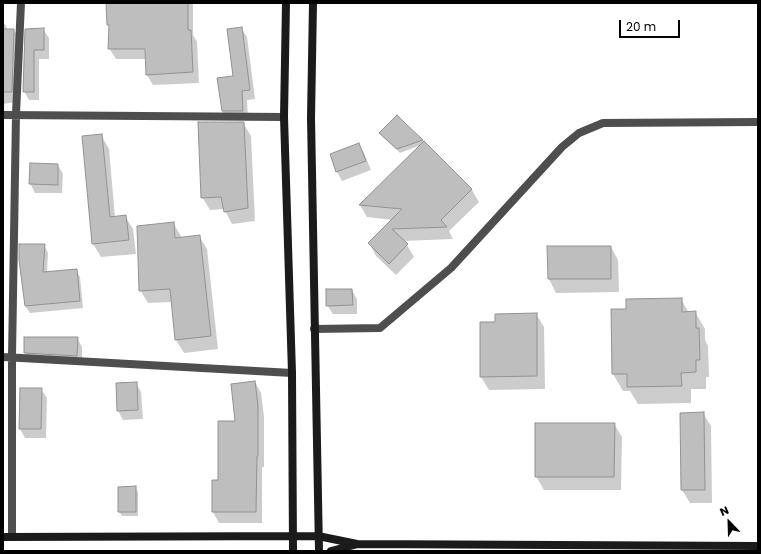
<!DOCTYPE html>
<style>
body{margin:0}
#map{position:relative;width:761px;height:554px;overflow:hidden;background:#fff;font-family:Poppins,sans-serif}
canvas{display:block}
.frame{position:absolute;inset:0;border:4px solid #000;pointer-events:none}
.north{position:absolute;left:709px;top:502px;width:40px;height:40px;-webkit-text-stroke:3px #fff;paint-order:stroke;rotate:337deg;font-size:11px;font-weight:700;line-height:16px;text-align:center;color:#000}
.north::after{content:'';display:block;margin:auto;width:14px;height:18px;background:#000;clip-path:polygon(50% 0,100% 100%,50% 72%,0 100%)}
.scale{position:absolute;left:619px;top:20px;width:61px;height:18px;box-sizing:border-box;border:2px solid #000;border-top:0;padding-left:5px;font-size:12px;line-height:14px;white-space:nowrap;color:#000;-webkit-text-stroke:3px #fff;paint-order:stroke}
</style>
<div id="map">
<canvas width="761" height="554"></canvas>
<div class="frame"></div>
<div class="north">N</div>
<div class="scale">20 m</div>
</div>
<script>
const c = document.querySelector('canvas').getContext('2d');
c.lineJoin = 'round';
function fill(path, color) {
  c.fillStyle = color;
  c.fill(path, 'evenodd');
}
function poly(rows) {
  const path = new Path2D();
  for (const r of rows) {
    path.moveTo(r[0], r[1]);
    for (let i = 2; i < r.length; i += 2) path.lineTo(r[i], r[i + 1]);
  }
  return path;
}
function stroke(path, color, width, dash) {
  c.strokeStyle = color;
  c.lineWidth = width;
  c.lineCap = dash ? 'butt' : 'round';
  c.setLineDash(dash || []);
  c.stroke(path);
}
fill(poly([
 [107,3,193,3,193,35,197,42,199,83,153,85,147,75,147,59,116,59,109,48,110,28,108,25],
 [5,24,8,30,14,30,19,38,16,102,3,104,3,25],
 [241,28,247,37,255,99,247,100,248,120,228,120,222,111,234,77],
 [43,29,49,38,49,59,39,59,39,100,29,100,24,91,26,30],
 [243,123,251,136,255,221,232,224,224,209,210,210,202,197],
 [380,133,422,140,472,190,479,202,449,231,453,239,403,241,407,245,414,257,396,275,376,256,369,243,393,220,367,217,360,205,421,145,400,153,383,137],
 [101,135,109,149,115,217,125,216,133,229,136,254,101,257,93,244],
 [359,144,364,153,371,170,342,181,337,172,331,155],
 [58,165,63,174,62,193,35,193,30,183],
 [173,223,181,236,181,239,199,236,207,249,218,349,184,353,176,340,172,302,148,303,140,290],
 [44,245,48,253,47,273,76,270,80,277,83,308,30,313,25,306,20,260],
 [548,247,611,247,618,260,619,292,556,293,549,279],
 [352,290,357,299,357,314,333,314,327,305],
 [681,299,689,313,695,312,705,329,705,340,708,346,709,377,706,377,706,389,691,389,691,403,638,404,630,391,623,391,613,374,612,310,627,310],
 [536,314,544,327,545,389,489,390,481,377,481,323,496,323],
 [77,338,82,347,82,364,31,362,25,352],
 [255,382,261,393,264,417,264,467,262,467,262,523,219,523,213,512,213,481,219,481,236,421],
 [136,383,141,392,143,419,123,420,118,411,117,384],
 [41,389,47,398,46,438,25,438,20,429],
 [703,413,711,426,712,503,690,503,682,490],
 [614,424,622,437,621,490,544,490,536,476],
 [135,487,138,492,138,516,122,516,119,512]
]), '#0003');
const building = poly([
 [106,3,188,3,188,30,191,30,193,72,146,75,145,49,108,49,109,25,107,25,106,3],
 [242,27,250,90,242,91,243,111,222,111,217,78,233,76,227,29,242,27],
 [44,28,44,50,34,50,34,92,23,92,25,29,44,28],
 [3,29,14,29,12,92,3,92,3,29],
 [397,115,405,123,423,140,397,149,379,133,397,115],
 [198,122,244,122,248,208,224,212,221,197,201,198,198,122],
 [102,134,110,217,126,215,129,240,92,244,82,136,102,134],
 [424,141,472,189,441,220,447,227,392,229,408,244,389,264,368,243,402,209,359,205,424,141],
 [359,143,366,161,336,172,330,154,359,143],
 [30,163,58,164,58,185,29,184,30,163],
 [174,222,175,238,200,235,211,336,175,340,170,289,139,291,137,226,174,222],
 [19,244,45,244,43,272,77,269,80,301,25,306,19,260,19,244],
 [547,246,611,246,611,279,548,279,547,246],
 [326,289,352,289,353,305,326,306,326,289],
 [682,298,682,312,696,311,696,328,699,328,700,360,696,360,696,372,681,373,682,386,627,387,627,374,612,374,611,309,626,309,626,299,682,298],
 [537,313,537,376,480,377,480,322,495,322,495,314,537,313],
 [24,337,78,337,77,356,24,353,24,337],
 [255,381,258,405,258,456,257,456,256,512,212,512,212,480,218,480,218,421,235,421,231,384,255,381],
 [137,382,138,410,117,411,116,383,137,382],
 [20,388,42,388,41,429,19,429,20,388],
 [704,412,705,490,681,490,680,413,704,412],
 [535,423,615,423,614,477,535,477,535,423],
 [136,486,136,512,118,512,118,487,136,486]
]);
fill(building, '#bebebe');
stroke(building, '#929292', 1);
stroke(poly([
 [3,115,284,117],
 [314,329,380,328,451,268,562,147,579,133,603,123,758,122],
 [3,357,292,373],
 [12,537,12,356,16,114,21,3]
]), '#4e4e4e', 8);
stroke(poly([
 [286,3,284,117,292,373,293,551],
 [313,3,311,118,319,551],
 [3,537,318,536,357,544,758,546],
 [331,551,354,545]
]), '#1b1b1b', 8);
</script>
